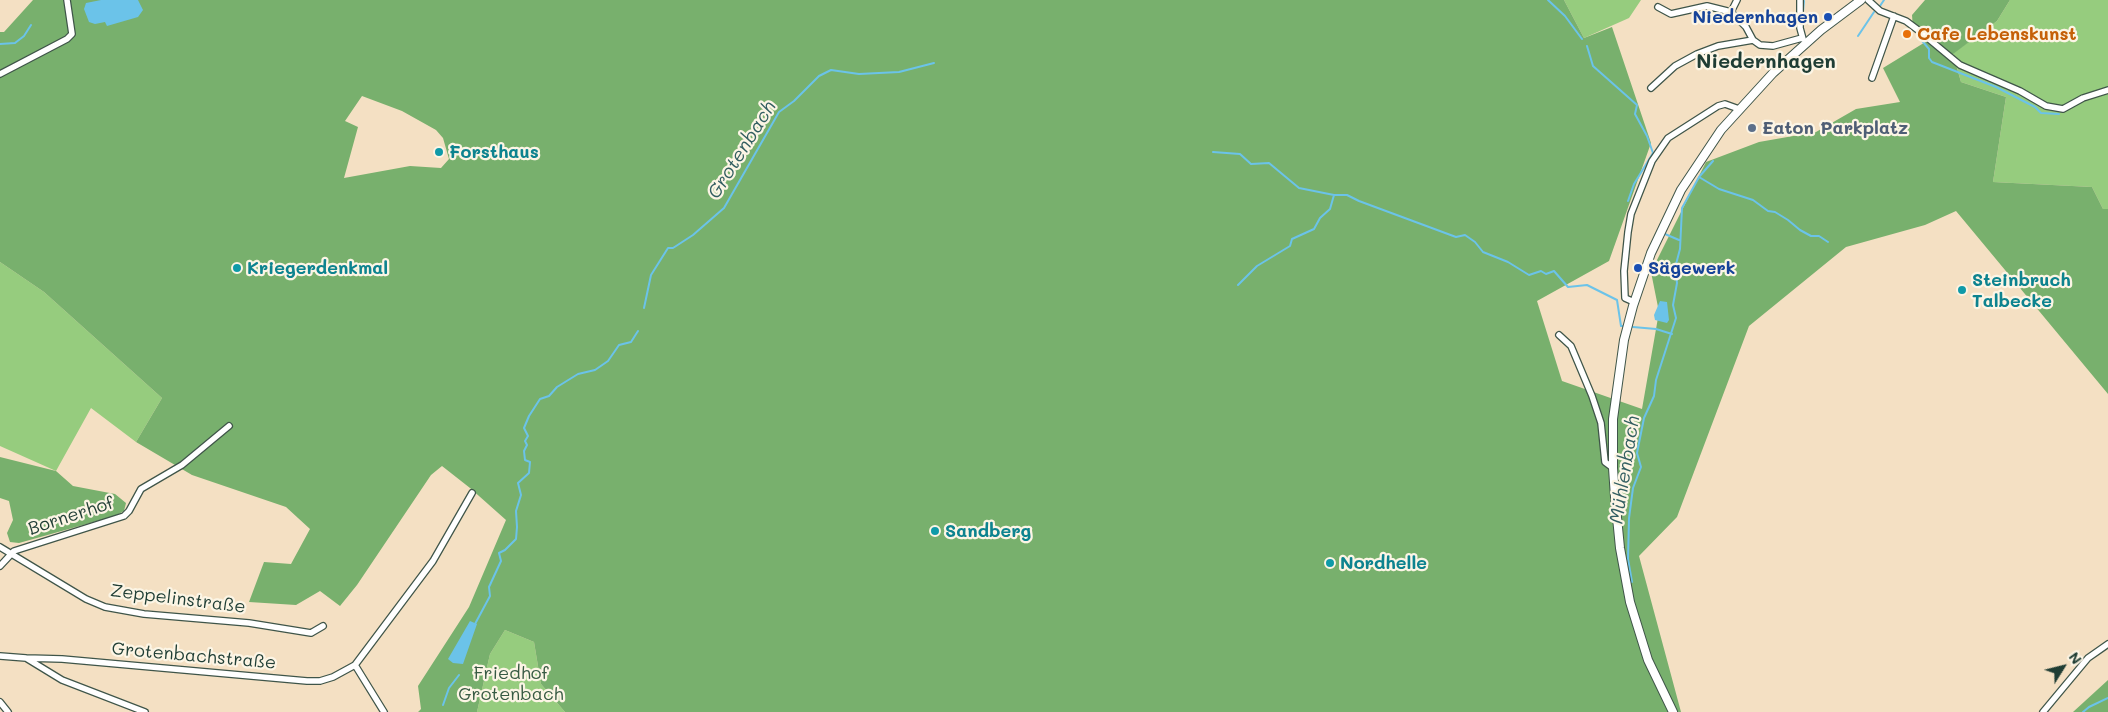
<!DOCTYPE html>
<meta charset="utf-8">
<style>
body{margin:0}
#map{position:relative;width:2108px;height:712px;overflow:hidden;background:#f4e0c3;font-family:Mali,sans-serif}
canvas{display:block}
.north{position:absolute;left:2038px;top:642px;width:50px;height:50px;-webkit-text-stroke:4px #fcf5e5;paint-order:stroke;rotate:54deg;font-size:14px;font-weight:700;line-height:20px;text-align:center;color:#1f3d34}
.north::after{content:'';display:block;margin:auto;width:18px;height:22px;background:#1f3d34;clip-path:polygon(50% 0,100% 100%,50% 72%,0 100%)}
</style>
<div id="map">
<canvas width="2108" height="712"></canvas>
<div class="north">N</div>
</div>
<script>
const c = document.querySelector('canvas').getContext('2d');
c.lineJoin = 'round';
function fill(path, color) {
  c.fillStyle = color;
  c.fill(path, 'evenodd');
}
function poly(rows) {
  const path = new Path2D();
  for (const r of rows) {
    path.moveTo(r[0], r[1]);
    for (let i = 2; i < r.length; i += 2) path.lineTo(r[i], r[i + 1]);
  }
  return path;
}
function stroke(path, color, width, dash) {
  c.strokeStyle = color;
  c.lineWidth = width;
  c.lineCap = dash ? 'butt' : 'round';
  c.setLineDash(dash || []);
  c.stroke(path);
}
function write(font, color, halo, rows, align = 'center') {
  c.font = font + ' Mali,sans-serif';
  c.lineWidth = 4.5;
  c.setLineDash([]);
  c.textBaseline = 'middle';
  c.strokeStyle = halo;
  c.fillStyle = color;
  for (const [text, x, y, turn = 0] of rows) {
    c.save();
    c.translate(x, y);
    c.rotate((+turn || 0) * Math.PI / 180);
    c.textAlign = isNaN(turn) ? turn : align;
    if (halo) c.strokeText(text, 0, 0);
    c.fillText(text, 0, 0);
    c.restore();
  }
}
fill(poly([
 [1564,0,1641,0,1629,18,1584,38],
 [2010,0,2108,0,2108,209,2103,209,2092,187,1993,182,2006,97,1961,82,1953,53,1997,21],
 [0,262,44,292,162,398,136,442,91,408,56,471,0,446],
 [505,630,534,642,541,684,565,712,477,712,490,654]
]), '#96cc7e');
fill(poly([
 [33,0,1564,0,1584,38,1612,27,1651,143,1609,261,1537,301,1562,381,1642,409,1659,312,1651,272,1706,162,1759,142,1816,132,1856,109,1900,102,1883,68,1927,41,1913,29,1912,15,1925,0,2010,0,1997,21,1953,54,1961,82,2006,97,1993,182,2092,187,2103,209,2108,209,2108,394,1956,211,1925,225,1846,247,1749,326,1677,517,1639,556,1681,712,565,712,541,684,534,642,505,630,490,654,477,712,418,712,421,709,418,686,469,607,506,520,470,488,442,466,431,475,357,585,340,606,320,591,296,605,249,602,264,562,291,564,310,529,286,507,192,475,136,442,162,398,44,292,0,262,0,32,4,32],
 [362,96,402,111,436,130,443,138,449,159,441,168,410,166,344,178,358,127,345,121],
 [0,457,56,471,73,486,115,494,126,503,124,511,115,516,19,543,10,542,7,533,13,520,9,501,0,498],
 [2108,680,2108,712,2073,712]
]), '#78b06d');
fill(poly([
 [101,0,138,0,143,10,138,17,107,26,105,22,95,24,89,22,84,9,86,3],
 [1660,301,1667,302,1669,320,1667,323,1655,320,1654,315],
 [470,621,477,624,463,664,453,663,448,659]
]), '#6bc3e9');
stroke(poly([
 [1548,0,1565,16,1582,39],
 [1880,6,1884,0],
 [1803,12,1804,1],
 [1858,36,1874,12],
 [1918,36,1929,49,1929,58,1932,62,1996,87,2035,107,2041,113,2059,114],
 [0,44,15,43,24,36,31,25],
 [1587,46,1593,66,1637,105,1635,114,1647,136,1653,153,1634,184,1628,201],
 [1213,152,1240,154,1251,164,1269,163,1299,188,1334,195,1347,195,1359,201,1456,237,1465,235,1475,242,1483,252,1508,262,1529,275,1541,271,1546,274,1554,271,1568,287,1587,285,1617,300,1621,326,1623,326],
 [1699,177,1719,189,1753,200,1768,211,1775,212,1788,220,1800,230,1811,236,1819,236,1828,242],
 [1665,234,1679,240],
 [1238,285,1257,266,1290,246,1292,239,1314,229,1320,218,1330,209,1334,195],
 [644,308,651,275,668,248,673,248,693,235,724,208,779,112,794,101,819,76,831,70,859,74,899,72,934,63],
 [1633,327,1656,329,1672,334],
 [1632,582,1628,559,1629,518,1633,488,1641,467,1637,453,1644,418,1654,396,1656,380,1676,318,1673,305,1677,283,1675,268,1680,249,1682,208,1699,177,1713,161],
 [475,624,490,596,489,587,501,561,499,553,505,550,516,539,517,527,516,511,521,495,518,483,529,473,530,462,525,460,524,451,527,445,525,441,528,436,524,428,529,416,540,399,549,396,557,387,578,374,595,370,608,361,619,345,631,342,638,331],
 [443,705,449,688,459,675],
 [2083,712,2089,707,2108,698]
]), '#6bc3e9', 2);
const minor = poly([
 [1737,0,1731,12,1746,27,1753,40,1760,45,1773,46,1802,38],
 [1800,0,1800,28,1803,39],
 [1868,0,1880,11,1906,21,1918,30,1960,65,2020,91,2046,106,2063,109,2083,98,2108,90],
 [1658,7,1671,14,1707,6,1731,12],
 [0,74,67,39,72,34,67,0],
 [1872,78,1894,16],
 [1651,88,1675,66,1697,54,1718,46,1753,40],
 [1634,302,1625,298,1624,271,1628,232,1631,214,1652,161,1668,138,1718,106,1725,104,1739,109],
 [1559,335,1571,346,1592,396,1601,423,1605,462,1613,468],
 [0,547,86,599,105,607,144,614,249,623,311,633,323,626],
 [0,566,14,551,124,516,129,511,141,489,182,465,229,426],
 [0,656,26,658,62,680,145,712],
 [26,658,62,659,307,681,320,681,333,677,355,665,433,561,472,493],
 [355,665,384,712],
 [0,702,8,712],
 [2043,712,2088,658,2108,644]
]);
const major = poly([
 [1673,712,1648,660,1630,602,1620,548,1615,497,1613,468,1613,419,1624,340,1633,306,1651,253,1681,190,1721,130,1773,73,1821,30,1861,0]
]);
stroke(minor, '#3f5549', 8);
stroke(major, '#3f5549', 10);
stroke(minor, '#fff', 5.5);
stroke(major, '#fff', 8);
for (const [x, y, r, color] of [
 [1828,17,5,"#1a4fb4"],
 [1907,34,5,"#e8710a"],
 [1752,128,5,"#5c6f8a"],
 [439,152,5,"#0f9aa8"],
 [237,268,5,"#0f9aa8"],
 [1638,268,5,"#1a4fb4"],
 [1962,290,5,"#0f9aa8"],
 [935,531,5,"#0f9aa8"],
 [1330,563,5,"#0f9aa8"]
]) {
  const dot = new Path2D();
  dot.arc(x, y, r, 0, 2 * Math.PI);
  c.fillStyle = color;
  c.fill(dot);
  stroke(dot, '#fcf5e5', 2);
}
write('bold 18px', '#164399', '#fcf5e5', [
 ["Niedernhagen",1818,17],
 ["Sägewerk",1648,268,"left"]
], 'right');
write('bold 18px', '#c56008', '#fcf5e5', [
 ["Cafe Lebenskunst",1917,34]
], 'left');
write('bold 18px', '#4e5e75', '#fcf5e5', [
 ["Eaton Parkplatz",1762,128]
], 'left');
write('bold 18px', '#0d838f', '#fcf5e5', [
 ["Forsthaus",449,152],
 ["Kriegerdenkmal",247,268],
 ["Steinbruch",1972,280],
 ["Talbecke",1972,301],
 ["Sandberg",945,531],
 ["Nordhelle",1340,563]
], 'left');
write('18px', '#1f3d34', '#fcf5e5', [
 ["Bornerhof",71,516,-18],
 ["Zeppelinstraße",178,599,7],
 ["Grotenbachstraße",194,656,5]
]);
write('18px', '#375a43', '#fcf5e5', [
 ["Friedhof",511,673],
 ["Grotenbach",511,694]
]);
write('italic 19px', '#325e61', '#fcf5e5', [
 ["Grotenbach",742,150,-58],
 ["Mühlenbach",1625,470,-81]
]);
write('bold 20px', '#1f3d34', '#fcf5e5', [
 ["Niedernhagen",1766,62]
]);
</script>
